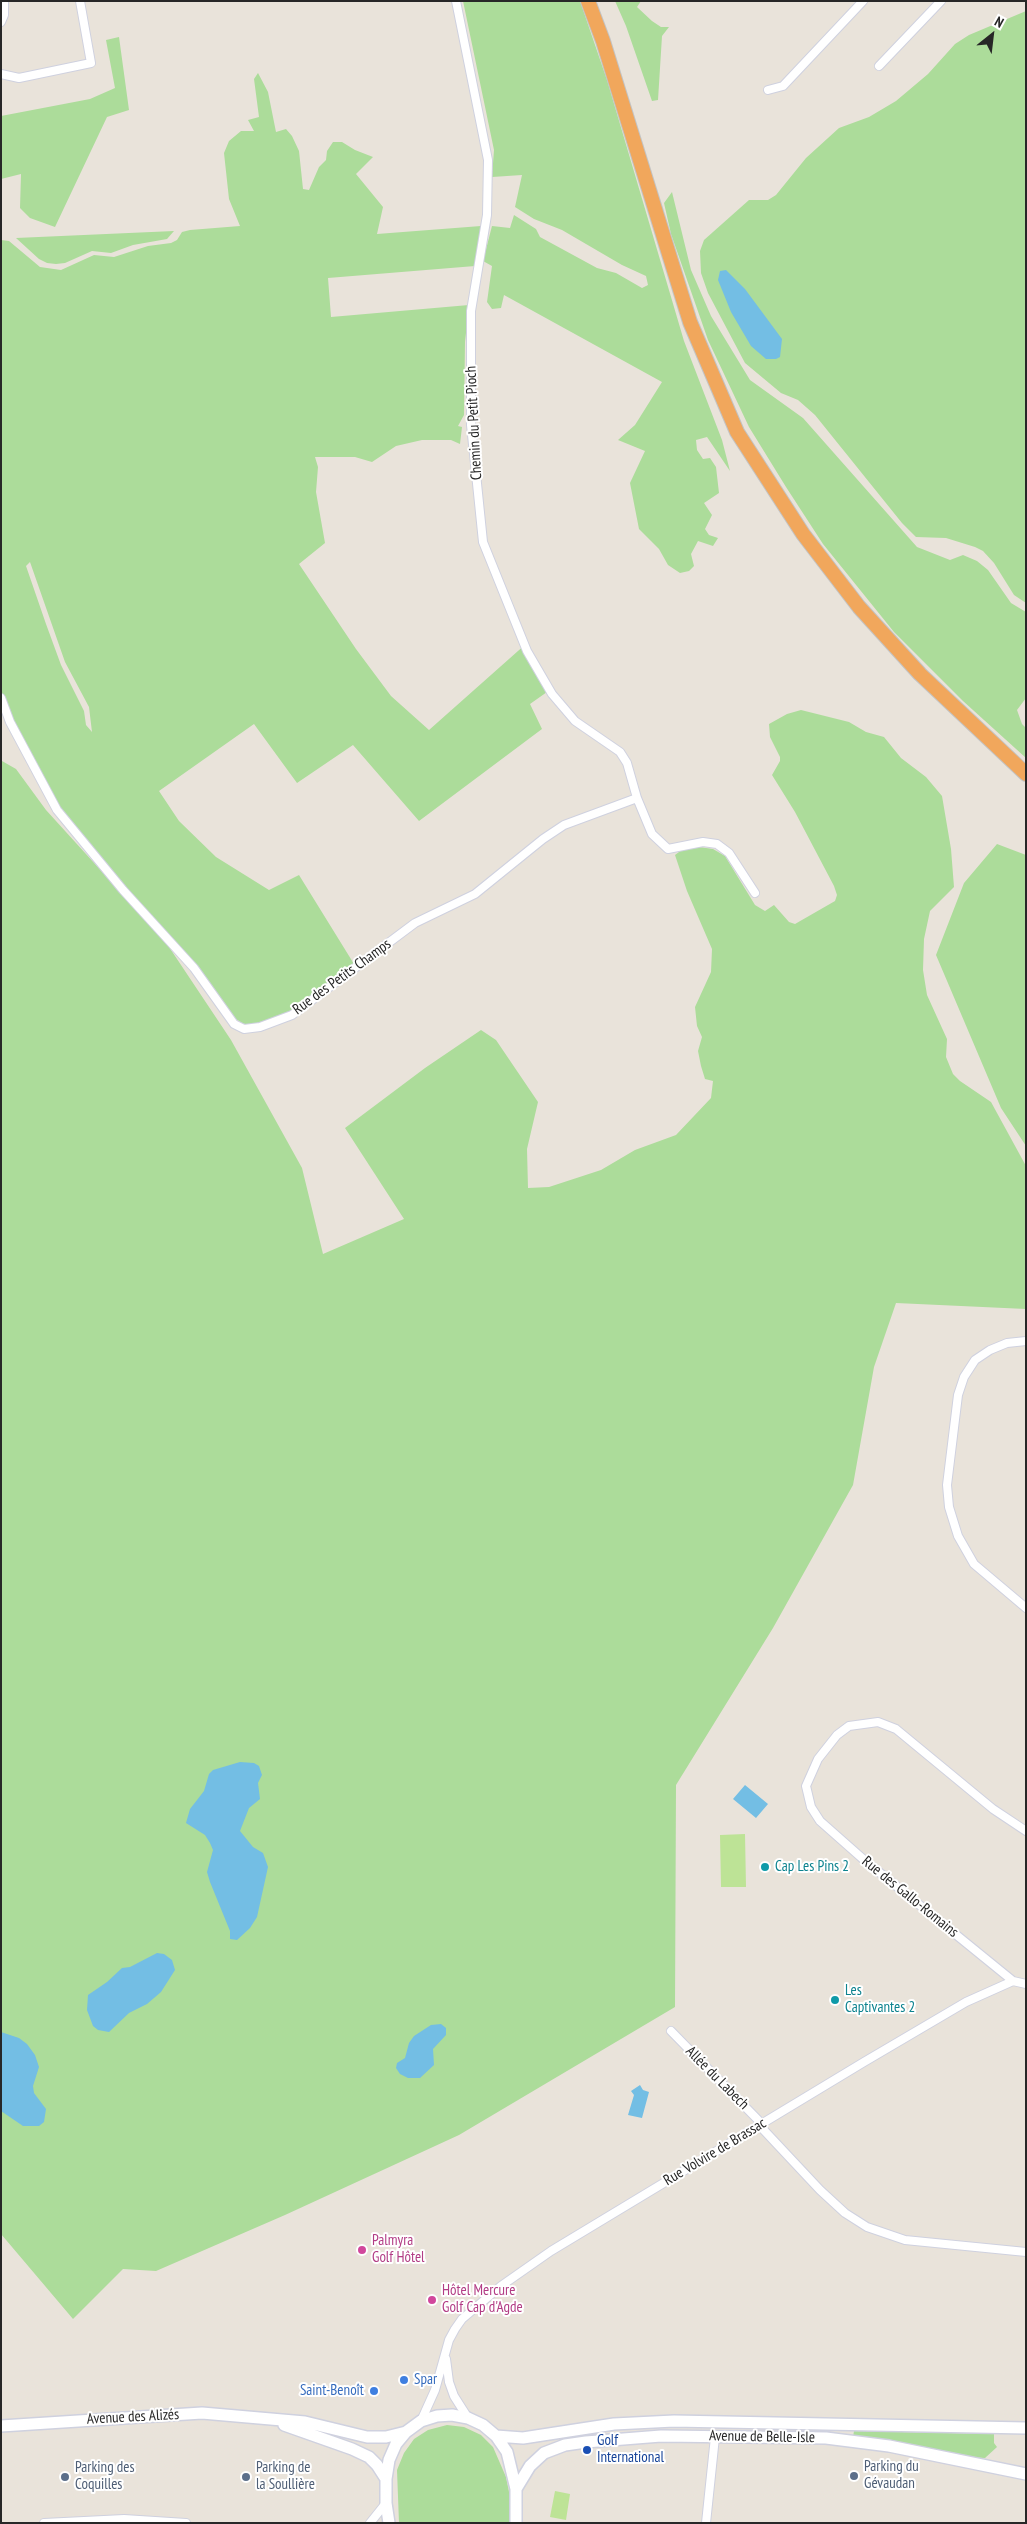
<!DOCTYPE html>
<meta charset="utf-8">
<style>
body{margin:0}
#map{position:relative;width:1027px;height:2524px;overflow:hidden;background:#e9e3da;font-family:"PT Sans Narrow",sans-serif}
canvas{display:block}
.frame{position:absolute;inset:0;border:2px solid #272727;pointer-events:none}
.north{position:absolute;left:967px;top:10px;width:50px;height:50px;-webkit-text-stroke:4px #fff;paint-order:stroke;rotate:29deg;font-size:14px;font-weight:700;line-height:20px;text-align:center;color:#272727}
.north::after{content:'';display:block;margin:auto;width:18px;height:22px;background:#272727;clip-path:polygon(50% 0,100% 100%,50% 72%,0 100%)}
</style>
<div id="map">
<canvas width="1027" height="2524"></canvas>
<div class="frame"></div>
<div class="north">N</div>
</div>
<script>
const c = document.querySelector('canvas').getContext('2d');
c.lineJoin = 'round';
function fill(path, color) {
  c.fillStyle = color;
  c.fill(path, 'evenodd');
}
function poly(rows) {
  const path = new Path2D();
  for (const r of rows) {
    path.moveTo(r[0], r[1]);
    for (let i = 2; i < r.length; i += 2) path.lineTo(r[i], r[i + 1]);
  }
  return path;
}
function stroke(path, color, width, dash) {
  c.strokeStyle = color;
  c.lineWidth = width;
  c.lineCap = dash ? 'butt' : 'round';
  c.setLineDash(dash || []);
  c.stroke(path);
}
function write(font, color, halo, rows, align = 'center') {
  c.font = font + ' "PT Sans Narrow",sans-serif';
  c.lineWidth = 4;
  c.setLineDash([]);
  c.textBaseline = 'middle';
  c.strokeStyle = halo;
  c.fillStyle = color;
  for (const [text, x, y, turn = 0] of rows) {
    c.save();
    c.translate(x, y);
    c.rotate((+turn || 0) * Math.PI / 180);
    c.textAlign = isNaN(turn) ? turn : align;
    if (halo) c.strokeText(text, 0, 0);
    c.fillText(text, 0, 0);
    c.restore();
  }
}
fill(poly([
 [463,1,580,1,607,80,684,341,722,440,730,471,707,437,696,440,697,450,703,459,710,458,716,467,719,493,704,503,712,515,705,529,709,535,718,538,713,546,698,541,691,554,694,566,689,571,680,573,668,565,659,549,639,529,630,483,645,451,618,440,635,425,662,382,504,295,501,308,492,309,487,302,492,266,483,261,492,226,510,228,514,215,536,229,540,237,597,268,616,273,642,288,648,285,646,276,622,265,562,230,534,219,515,207,522,175,492,177,494,150],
 [615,1,641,1,637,7,652,21,661,27,669,27,662,36,658,100,652,101,626,26],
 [1026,11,1026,603,1014,595,994,563,983,551,975,547,946,538,916,537,902,523,815,415,798,400,781,393,745,363,708,293,701,273,700,251,704,240,749,200,768,200,776,195,806,158,839,128,869,117,896,101,928,74,955,44,969,35],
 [119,37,129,110,107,117,55,227,30,218,20,208,21,174,1,179,1,116,90,99,115,88,106,40],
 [258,73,268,92,276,132,286,129,292,136,299,151,303,189,309,190,319,167,326,160,327,151,333,142,342,142,355,150,373,157,356,174,383,207,377,234,481,226,475,266,328,278,331,317,469,305,465,342,464,415,458,426,462,427,460,444,451,440,422,440,396,446,372,462,355,457,315,457,318,467,316,492,325,543,299,564,356,649,391,696,429,730,527,643,547,692,530,704,542,729,419,821,353,745,297,783,254,724,159,791,179,821,216,857,269,890,299,875,354,964,285,1015,246,1026,236,1019,62,812,10,715,1,690,1,240,9,241,40,267,61,270,94,255,114,257,148,246,171,243,177,240,182,232,190,230,240,226,229,199,224,153,229,141,241,131,254,131,248,120,259,117,254,79],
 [30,562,65,662,89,707,92,732,86,725,84,711,61,665,46,624,26,566],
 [672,192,691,270,711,316,750,380,803,418,917,547,950,560,963,555,977,561,988,570,1011,603,1026,612,1026,698,1017,710,1022,724,1026,728,1026,758,963,701,894,632,823,544,786,487,749,427,708,340,671,234,664,203],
 [174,231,167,239,133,245,111,253,92,251,65,263,56,264,47,263,39,259,16,238],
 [801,710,849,722,866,732,884,737,901,758,926,777,942,796,951,849,954,887,930,911,924,939,923,970,927,995,947,1039,946,1057,953,1074,960,1081,991,1102,1026,1166,1026,1309,896,1303,874,1367,853,1485,773,1628,676,1785,675,2007,459,2135,285,2215,156,2271,123,2269,73,2319,1,2234,1,756,2,761,16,769,46,810,165,941,231,1040,302,1168,323,1254,404,1219,345,1128,425,1068,481,1030,496,1040,538,1102,527,1149,528,1188,549,1187,601,1170,635,1150,676,1135,711,1098,713,1081,705,1079,701,1066,698,1051,702,1037,697,1026,695,1007,711,972,712,949,687,891,675,855,683,849,699,847,713,849,725,856,755,905,765,911,774,905,789,922,795,924,835,901,837,895,834,886,795,812,772,775,780,761,780,757,770,737,769,724,787,714],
 [997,844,1026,855,1026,1146,1001,1108,936,955,964,883],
 [447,2425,464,2427,481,2435,493,2447,506,2477,510,2497,509,2523,399,2523,397,2470,404,2453,414,2439,428,2430],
 [854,2431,994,2434,994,2443,997,2447,985,2458,966,2457,853,2437]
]), '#acdc9a');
fill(poly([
 [745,1834,746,1887,721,1887,720,1835],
 [555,2491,570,2494,566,2520,550,2517]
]), '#bde396');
fill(poly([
 [726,270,745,289,782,339,780,357,776,359,766,359,751,346,731,312,718,280,720,271],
 [240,1762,254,1763,259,1766,262,1775,258,1783,260,1799,249,1808,240,1831,253,1847,263,1853,268,1867,257,1917,250,1928,237,1940,230,1939,230,1931,210,1882,207,1872,213,1850,210,1843,205,1835,186,1823,190,1809,204,1791,209,1774,213,1770],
 [745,1785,768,1804,756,1818,733,1799],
 [157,1953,164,1954,172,1960,175,1970,161,1992,147,2004,129,2013,109,2032,98,2030,93,2026,87,2010,88,1995,107,1982,122,1968,130,1967],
 [441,2024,446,2028,446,2035,433,2049,434,2065,420,2078,408,2078,400,2074,396,2068,397,2063,405,2058,409,2043,414,2036,431,2025],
 [1,2032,19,2038,27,2044,35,2055,39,2067,33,2086,34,2093,46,2109,44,2122,39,2126,23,2126,1,2111],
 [640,2085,643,2090,649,2092,642,2118,628,2115,634,2095,631,2091]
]), '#73bee4');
const street = poly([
 [456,1,488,160,487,215,471,311,471,425,483,542,527,651,552,694,575,721,620,752,627,763,637,798,652,834,668,849,703,842,717,844,729,853,755,893],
 [1,22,4,15,4,1],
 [879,66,941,1],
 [1,74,19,78,91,63,80,1],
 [768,90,783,86,863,1],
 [1,698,10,722,57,810,123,890,194,968,234,1024,244,1029,260,1027,292,1015,415,923,475,894,543,839,564,825,637,798],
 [1026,1341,1007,1343,990,1350,975,1360,964,1377,958,1395,947,1485,949,1507,958,1536,974,1564,1026,1608],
 [1026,1831,993,1809,896,1729,878,1722,849,1726,837,1735,818,1759,806,1786,811,1807,820,1821,863,1859,1013,1981,1026,1984],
 [671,2031,762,2124],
 [760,2126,820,2190,845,2213,867,2227,905,2240,1026,2252],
 [446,2359,449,2382,454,2396,468,2418],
 [421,2421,435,2390,449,2340,455,2329,462,2319,501,2286,551,2251,864,2062,966,2002,1013,1981],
 [44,2523,124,2519,186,2523],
 [370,2523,386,2503],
 [706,2523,715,2437]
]);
const secondary = poly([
 [284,2425,352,2449,369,2457,377,2465,386,2479],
 [1,2426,202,2413,305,2422,367,2437,386,2437,406,2432],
 [496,2436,523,2438,614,2424,674,2421,1026,2428],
 [516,2489,530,2466,544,2453,565,2445,586,2442,661,2436,826,2438,889,2446,1026,2474],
 [389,2523,386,2503,386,2479,389,2460,396,2444,406,2432,421,2421,437,2416,452,2415,468,2418,483,2425,496,2436,507,2452,516,2489,516,2523]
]);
const highway = poly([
 [588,1,603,41,690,322,737,432,803,534,859,607,920,674,1026,774]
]);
stroke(street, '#cfd1df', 10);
stroke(secondary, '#cfd1df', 14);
stroke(highway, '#c3c3c3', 16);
stroke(street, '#fff', 8);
stroke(secondary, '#fff', 11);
stroke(highway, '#f1a75c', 14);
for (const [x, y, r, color] of [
 [765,1867,5,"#0f9aa8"],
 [835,2000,5,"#0f9aa8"],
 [362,2250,5,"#d1479c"],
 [432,2300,5,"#d1479c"],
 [404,2380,5,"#3f7fe0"],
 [374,2391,5,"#3f7fe0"],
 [587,2450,5,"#1a4fb4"],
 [854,2476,5,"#5c6f8a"],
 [65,2477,5,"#5c6f8a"],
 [246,2477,5,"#5c6f8a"]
]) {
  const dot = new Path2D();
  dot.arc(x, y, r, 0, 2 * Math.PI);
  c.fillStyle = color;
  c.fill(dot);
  stroke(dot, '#fff', 2);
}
write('15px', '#272727', '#fff', [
 ["Chemin du Petit Pioch",474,423,-93],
 ["Rue des Petits Champs",342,977,-36],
 ["Rue des Gallo-Romains",910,1897,39],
 ["Allée du Labech",717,2078,45],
 ["Rue Volvire de Brassac",715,2152,-31],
 ["Avenue des Alizés",133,2417,-3],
 ["Avenue de Belle-Isle",762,2437,1]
]);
write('15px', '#0d838f', '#fff', [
 ["Cap Les Pins 2",775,1867],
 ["Les",845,1991],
 ["Captivantes 2",845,2008]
], 'left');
write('15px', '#b23c85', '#fff', [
 ["Palmyra",372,2241],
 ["Golf Hôtel",372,2258],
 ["Hôtel Mercure",442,2291],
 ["Golf Cap d'Agde",442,2308]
], 'left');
write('15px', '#366cbe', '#fff', [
 ["Spar",414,2380],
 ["Saint-Benoît",364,2391,"right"]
], 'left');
write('15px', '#164399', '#fff', [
 ["Golf",597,2441],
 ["International",597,2458]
], 'left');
write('15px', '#4e5e75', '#fff', [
 ["Parking du",864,2467],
 ["Gévaudan",864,2484],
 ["Parking des",75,2468],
 ["Coquilles",75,2485],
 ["Parking de",256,2468],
 ["la Soullière",256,2485]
], 'left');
</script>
